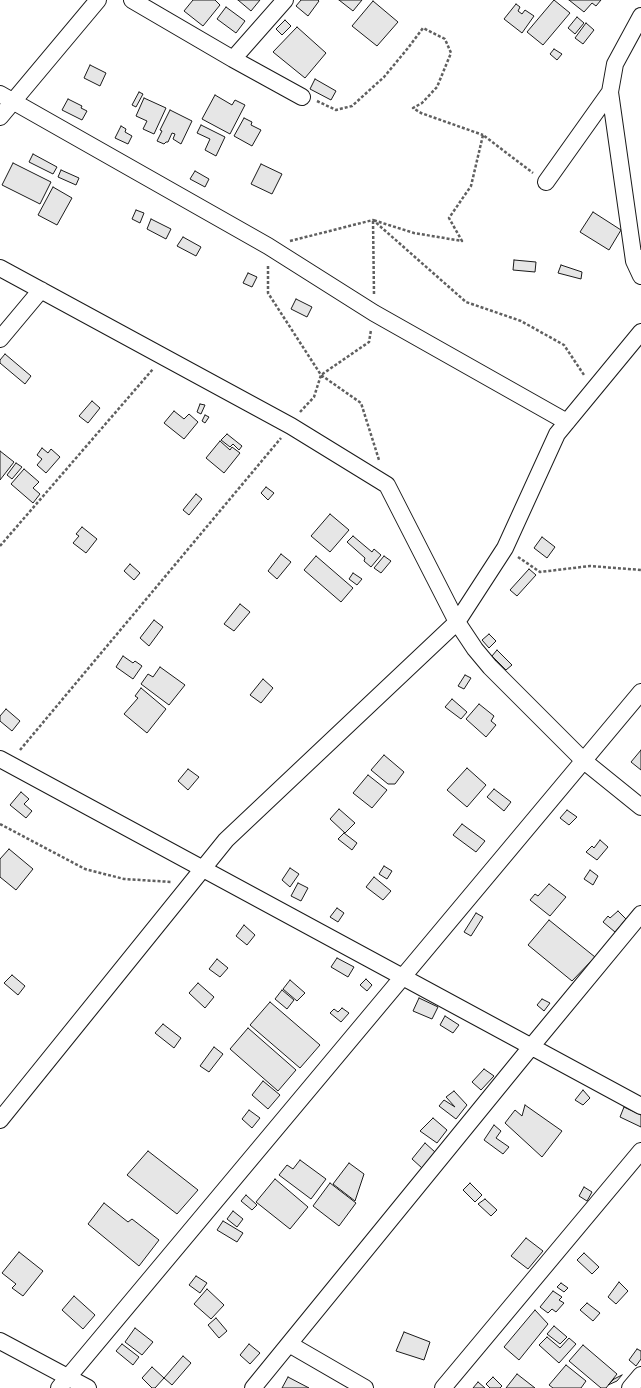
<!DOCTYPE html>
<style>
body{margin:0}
canvas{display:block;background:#fff}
</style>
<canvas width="641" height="1388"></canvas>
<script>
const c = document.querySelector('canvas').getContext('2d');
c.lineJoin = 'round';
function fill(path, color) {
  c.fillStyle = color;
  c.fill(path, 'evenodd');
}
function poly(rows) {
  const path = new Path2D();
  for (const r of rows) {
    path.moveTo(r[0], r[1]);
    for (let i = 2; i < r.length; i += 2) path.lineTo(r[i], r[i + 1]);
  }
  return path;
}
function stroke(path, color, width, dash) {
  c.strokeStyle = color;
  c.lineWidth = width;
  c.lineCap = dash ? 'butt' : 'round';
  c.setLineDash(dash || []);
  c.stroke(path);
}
const building = poly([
 [193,0,215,0,220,5,203,26,184,11,193,0],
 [238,0,260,0,251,11,238,0],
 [301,0,318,0,319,1,308,16,296,6,301,0],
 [339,0,362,0,353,11,339,0],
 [554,0,570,13,543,45,527,32,554,0],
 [569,0,601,0,596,6,592,3,584,12,569,0],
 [373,1,398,22,377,46,352,26,373,1],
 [516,4,520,7,518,11,522,14,525,10,534,16,522,33,504,19,516,4],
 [226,7,245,21,236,33,217,19,226,7],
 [577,17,584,23,575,34,568,28,577,17],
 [285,20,291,26,282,35,276,29,285,20],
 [586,23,594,30,583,44,575,38,586,23],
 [297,27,326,53,305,78,273,52,297,27],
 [554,49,562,54,557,60,550,54,554,49],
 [90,65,106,73,100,86,84,78,90,65],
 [315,79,336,91,331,100,310,89,315,79],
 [139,92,143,94,136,107,132,105,139,92],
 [215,95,232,105,235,100,245,105,230,134,202,119,215,95],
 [144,98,166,108,154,134,143,129,147,121,136,116,144,98],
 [68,99,82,106,81,108,87,111,82,120,62,110,68,99],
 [170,110,192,121,181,144,173,139,175,134,172,133,168,142,166,142,164,144,157,141,162,131,160,130,170,110],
 [244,118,252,122,251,125,261,130,252,146,234,136,244,118],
 [201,125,225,137,216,156,205,150,210,139,197,133,201,125],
 [121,126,126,129,125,132,132,136,128,144,115,138,121,126],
 [33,154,57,167,53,174,29,162,33,154],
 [13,163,51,182,40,204,2,185,13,163],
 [261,164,282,174,272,194,251,184,261,164],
 [61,170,79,178,76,185,58,177,61,170],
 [195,171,209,179,205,187,190,179,195,171],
 [53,187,72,198,57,225,38,215,53,187],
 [136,210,144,213,140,223,132,219,136,210],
 [593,212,621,230,609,250,580,232,593,212],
 [151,219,171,229,166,239,147,229,151,219],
 [183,237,201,247,196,256,177,246,183,237],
 [514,260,536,262,535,272,513,270,514,260],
 [561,265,582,272,581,279,558,273,561,265],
 [248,273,257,277,252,287,243,283,248,273],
 [296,299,312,307,307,317,291,309,296,299],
 [5,354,31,376,25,384,0,363,0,360,5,354],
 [92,401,100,408,88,423,79,416,92,401],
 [200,404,205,405,201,414,197,412,200,404],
 [174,411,184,419,189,414,198,422,184,439,164,423,174,411],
 [205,415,209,417,205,423,202,421,205,415],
 [227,434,242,446,239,450,233,444,230,447,221,440,227,434],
 [220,441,230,450,232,447,240,453,224,473,206,458,220,441],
 [42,448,48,453,51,449,60,457,46,473,37,465,42,459,37,455,42,448],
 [0,451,14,462,0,480,0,451],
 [16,463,22,467,12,479,7,475,16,463],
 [24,469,39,482,33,488,40,494,33,503,11,484,24,469],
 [266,487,274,493,268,500,261,493,266,487],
 [196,494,202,499,189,515,183,510,196,494],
 [330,514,349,530,330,552,311,536,330,514],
 [82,527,97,539,86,553,73,543,79,536,76,534,82,527],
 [353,536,372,552,374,549,381,555,371,567,364,561,365,558,347,542,353,536],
 [542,537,555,547,547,558,534,548,542,537],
 [281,554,291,562,277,579,268,571,281,554],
 [316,556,353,588,341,602,304,570,316,556],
 [384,556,391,561,381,573,374,568,384,556],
 [130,564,140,573,134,580,124,571,130,564],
 [529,569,536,575,517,596,510,590,529,569],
 [353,573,362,579,357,585,349,579,353,573],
 [240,604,250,612,234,631,224,624,240,604],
 [154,620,163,627,149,646,140,638,154,620],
 [489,634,496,641,489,648,482,640,489,634],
 [497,650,512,665,506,670,492,656,497,650],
 [123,656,133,663,135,661,142,666,133,679,116,667,123,656],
 [160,667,185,685,169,705,141,684,148,674,153,677,160,667],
 [465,675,471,678,464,689,458,686,465,675],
 [263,679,273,688,261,703,250,695,263,679],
 [141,688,166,709,147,733,124,714,138,698,135,696,141,688],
 [452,699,467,712,461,719,445,707,452,699],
 [479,704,494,716,491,721,496,725,486,737,466,719,479,704],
 [6,709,20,721,12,731,0,721,0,716,6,709],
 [641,750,641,770,631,762,641,750],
 [384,755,404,772,395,784,388,784,371,770,384,755],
 [467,768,486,785,467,807,447,790,467,768],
 [188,769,199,777,188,790,178,781,188,769],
 [368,775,387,790,372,808,353,793,368,775],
 [494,789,511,802,504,811,487,797,494,789],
 [21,792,29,799,24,804,32,811,26,818,10,805,21,792],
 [339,809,355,823,345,833,330,819,339,809],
 [567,810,577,817,569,825,560,818,567,810],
 [462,824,485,841,476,852,453,835,462,824],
 [344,833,357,843,352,850,338,839,344,833],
 [600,840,608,847,597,860,586,852,592,846,594,848,600,840],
 [9,849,33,869,16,890,0,877,0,859,9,849],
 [384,866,392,871,387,879,379,874,384,866],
 [290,868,299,874,290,887,282,880,290,868],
 [590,870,598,876,593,885,584,879,590,870],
 [374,877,391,891,383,900,366,887,374,877],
 [298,883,308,888,301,901,291,896,298,883],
 [549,884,566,897,550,916,530,900,535,894,538,896,549,884],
 [337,908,344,913,338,922,330,917,337,908],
 [618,911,626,919,615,932,603,922,608,916,610,918,618,911],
 [476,913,483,917,471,936,464,932,476,913],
 [549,920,595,957,572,981,528,945,549,920],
 [244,925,255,935,247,945,236,936,244,925],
 [337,958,354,967,348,977,331,967,337,958],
 [217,959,228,968,220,977,209,969,217,959],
 [12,975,25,986,18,995,4,983,12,975],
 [366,979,372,985,367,991,360,985,366,979],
 [290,980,305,993,297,1001,283,989,290,980],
 [198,983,214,997,205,1008,189,993,198,983],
 [282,990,294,1000,287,1009,275,999,282,990],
 [419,998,438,1007,432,1019,413,1011,419,998],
 [542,999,550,1003,544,1011,537,1005,542,999],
 [270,1002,320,1045,300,1068,250,1025,270,1002],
 [342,1008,349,1013,341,1022,330,1013,334,1009,338,1012,342,1008],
 [445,1016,459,1025,453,1033,440,1025,445,1016],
 [163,1024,181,1038,174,1048,155,1033,163,1024],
 [248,1028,296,1070,278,1091,230,1049,248,1028],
 [214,1047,223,1054,209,1072,200,1066,214,1047],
 [484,1069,494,1076,481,1090,472,1082,484,1069],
 [263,1081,280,1095,268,1109,252,1095,263,1081],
 [583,1090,590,1098,583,1105,575,1100,583,1090],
 [454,1091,467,1105,456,1119,439,1106,444,1100,455,1107,446,1097,454,1091],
 [525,1105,562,1131,542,1157,505,1123,515,1110,522,1116,525,1105],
 [624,1107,641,1115,641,1127,620,1117,624,1107],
 [249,1110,260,1118,252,1128,242,1119,249,1110],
 [433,1118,447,1130,437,1143,420,1131,433,1118],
 [494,1125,501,1131,496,1138,509,1147,503,1154,484,1140,494,1125],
 [425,1143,435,1152,422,1168,412,1159,425,1143],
 [148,1151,198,1190,177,1214,127,1175,148,1151],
 [300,1160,326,1179,311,1199,279,1175,287,1165,293,1169,300,1160],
 [349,1163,364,1174,355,1201,333,1184,349,1163],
 [275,1179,308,1207,290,1229,256,1202,275,1179],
 [330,1183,356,1203,339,1226,313,1206,330,1183],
 [470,1183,482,1195,475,1202,463,1190,470,1183],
 [584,1187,592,1192,587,1201,579,1196,584,1187],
 [246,1195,257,1205,252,1210,241,1201,246,1195],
 [485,1199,497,1210,491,1216,478,1204,485,1199],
 [104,1203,128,1222,132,1219,159,1240,139,1266,88,1224,104,1203],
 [233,1211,243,1219,237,1227,227,1219,233,1211],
 [223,1221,243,1233,237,1242,217,1230,223,1221],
 [526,1238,543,1251,528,1269,511,1256,526,1238],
 [19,1252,43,1271,23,1296,12,1288,16,1284,2,1273,19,1252],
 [584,1253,599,1267,592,1274,577,1260,584,1253],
 [196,1276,207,1283,200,1293,189,1285,196,1276],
 [619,1282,628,1291,616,1304,608,1297,619,1282],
 [561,1283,568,1288,564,1292,557,1287,561,1283],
 [207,1289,224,1305,211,1319,194,1304,207,1289],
 [553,1291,562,1297,559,1300,564,1303,556,1312,552,1309,548,1313,540,1307,553,1291],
 [74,1296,95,1315,83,1329,62,1310,74,1296],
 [587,1303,600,1313,593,1321,580,1310,587,1303],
 [535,1310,548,1324,519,1360,504,1347,535,1310],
 [216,1318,227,1331,219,1338,208,1325,216,1318],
 [554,1326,567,1337,560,1344,547,1334,554,1326],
 [135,1328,153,1342,142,1355,125,1342,135,1328],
 [404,1332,430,1342,424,1360,396,1351,404,1332],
 [547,1337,560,1348,569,1338,576,1344,559,1363,539,1345,547,1337],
 [122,1344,139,1357,133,1365,116,1351,122,1344],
 [249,1344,260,1353,250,1364,240,1355,249,1344],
 [583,1345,617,1374,606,1388,601,1388,569,1361,583,1345],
 [637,1349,641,1351,641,1359,636,1366,629,1360,637,1349],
 [183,1356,191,1363,172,1385,164,1378,183,1356],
 [566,1365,586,1381,581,1388,553,1388,549,1385,566,1365],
 [152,1367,164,1378,155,1388,152,1388,142,1378,152,1367],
 [517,1374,535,1388,506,1388,517,1374],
 [622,1375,617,1381,608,1385,614,1379,622,1375],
 [288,1377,309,1388,282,1388,288,1377],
 [493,1377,502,1386,500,1388,490,1388,486,1384,493,1377],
 [478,1382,485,1388,473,1388,478,1382]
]);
fill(building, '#e6e6e6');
stroke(building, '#1a1a1a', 1);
const minor = poly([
 [132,0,233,59,302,97],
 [233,59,285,0],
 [610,92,615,64,641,16],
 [0,94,268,246,374,313,567,422],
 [0,117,98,0],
 [546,182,610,92,634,261],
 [641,258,634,261,641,276],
 [0,268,291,426,387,485,457,622,475,649,490,667,584,761,641,807],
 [0,339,41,290],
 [0,759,641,1106],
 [0,1120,226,840,457,622,505,548,557,434,641,332],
 [0,1341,88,1388],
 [289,1344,365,1388],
 [59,1388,641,692],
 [253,1388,531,1047,641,914],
 [443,1388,641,1151],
 [630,1388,641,1375]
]);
stroke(minor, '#1a1a1a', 18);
stroke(poly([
 [317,101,336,110,352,106,384,77,408,48,423,28,445,39,451,53,437,87,422,103,413,108,421,113,483,135],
 [290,241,373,220,466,302,521,321,564,345,584,375],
 [268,266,268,293,321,375,361,403,379,460],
 [374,294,373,220,414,233,462,241,449,218,471,186,483,135,533,173],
 [300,412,314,397,321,375,369,342,371,330],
 [0,546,153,369],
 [518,557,540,572,590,566,641,570],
 [20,750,281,438],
 [0,824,85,869,124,879,172,882]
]), '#5f5f5f', 2.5, [3, 2]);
stroke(minor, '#fff', 16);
</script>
